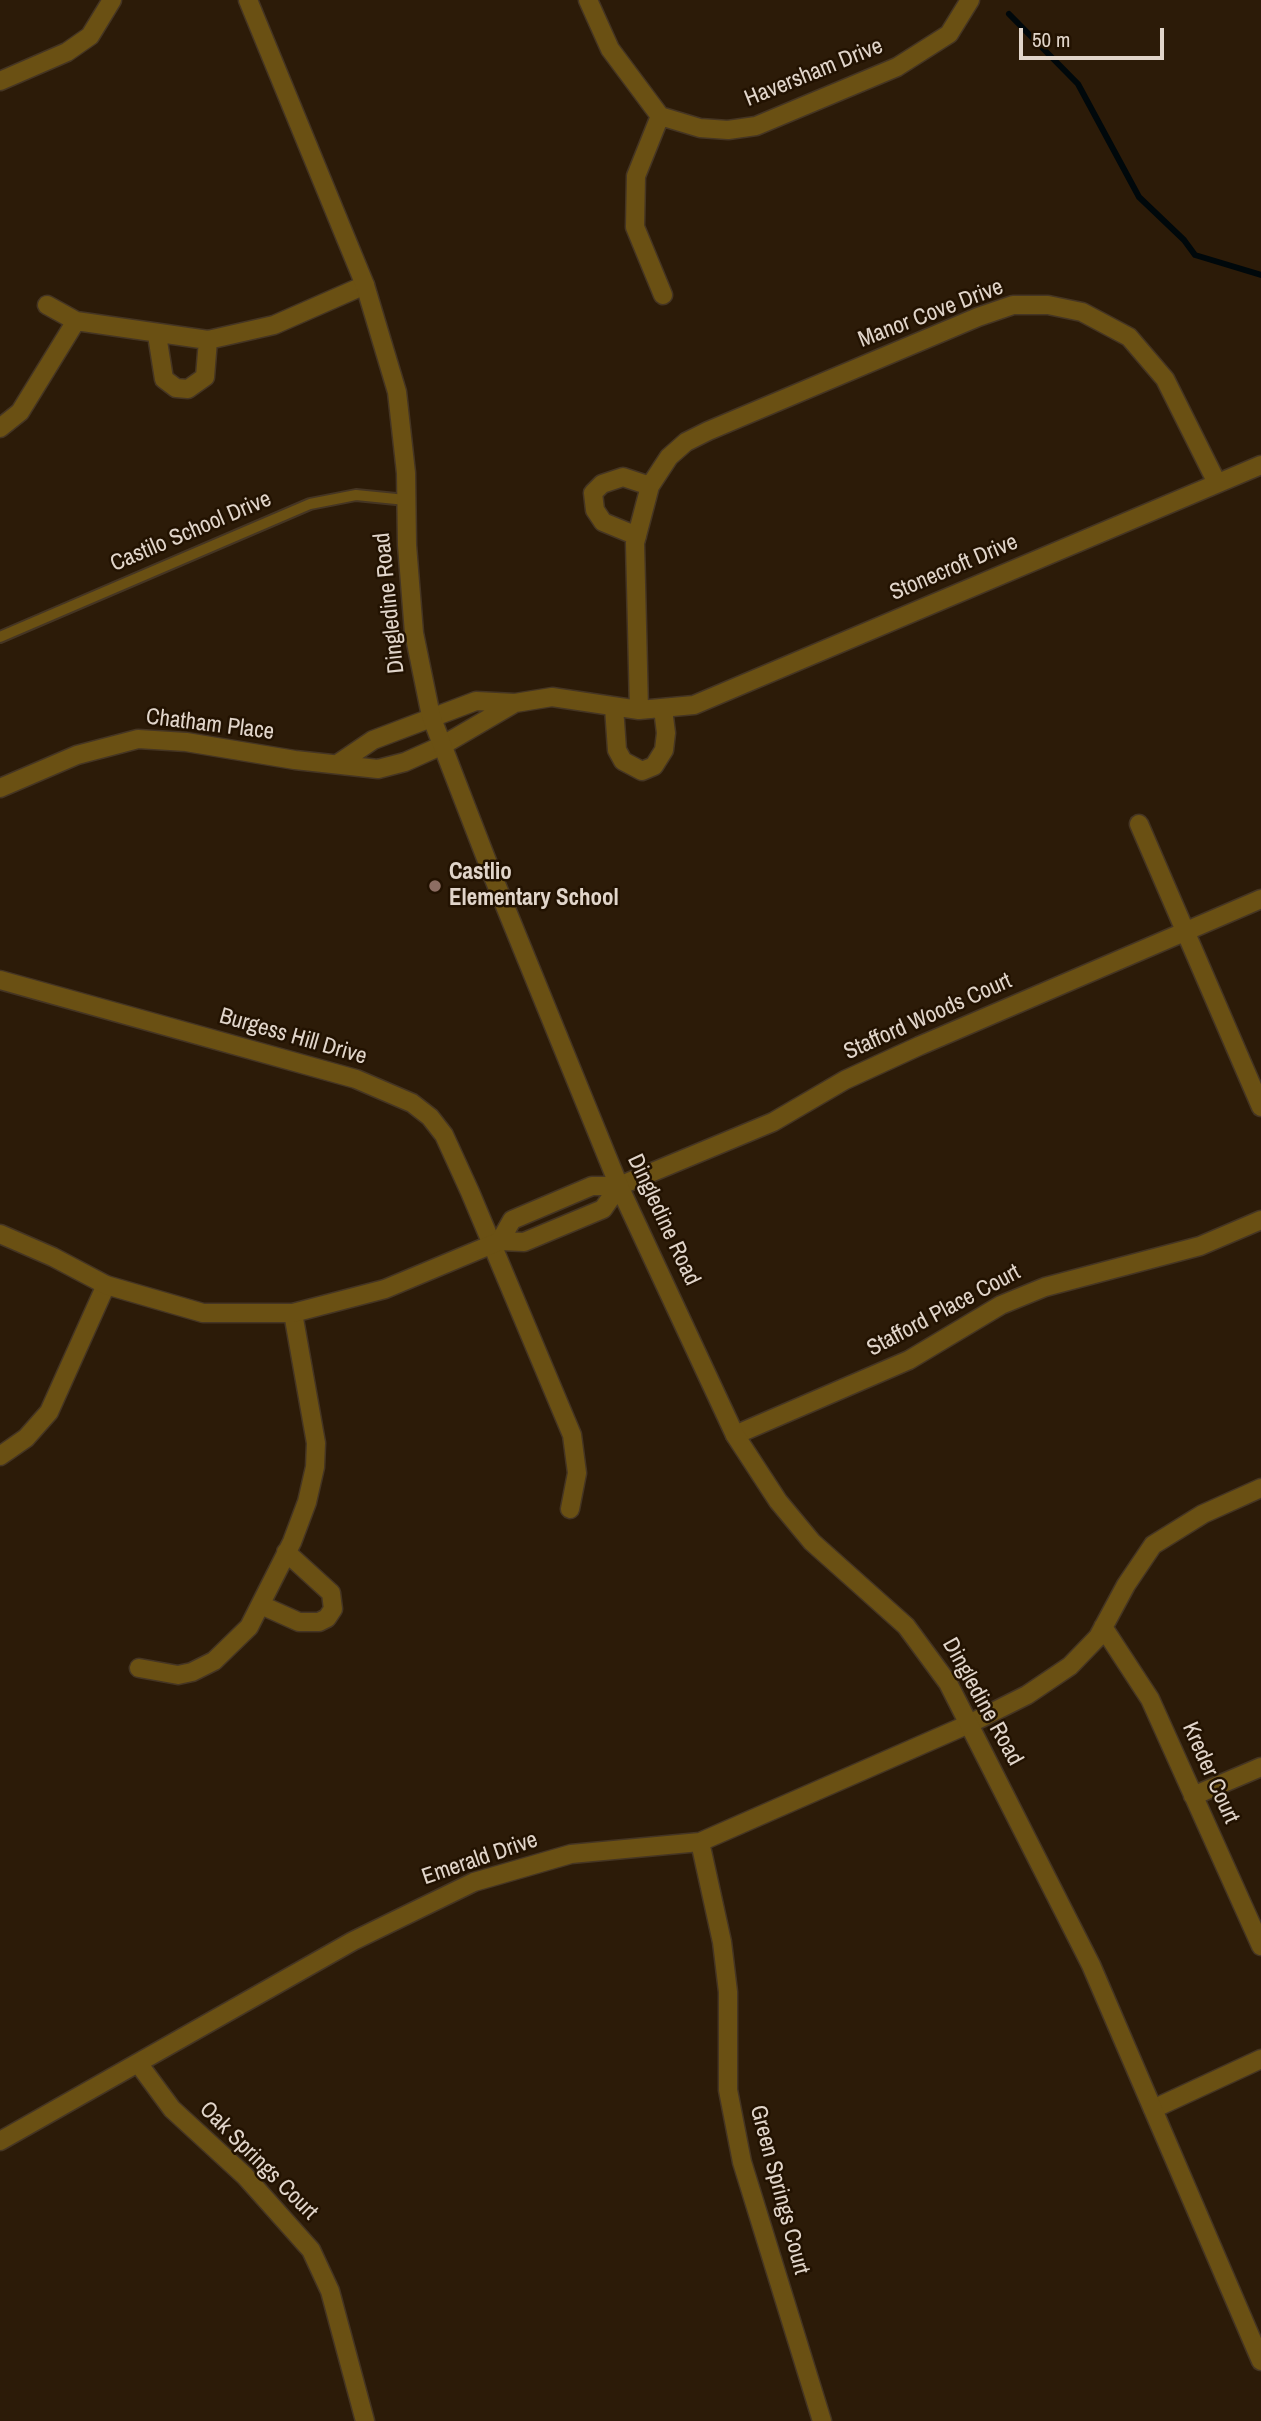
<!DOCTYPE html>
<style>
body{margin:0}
#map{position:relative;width:1261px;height:2421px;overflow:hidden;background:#2c1b08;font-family:"Archivo Narrow",sans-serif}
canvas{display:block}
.scale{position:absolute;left:1019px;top:28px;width:145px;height:32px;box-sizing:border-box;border:4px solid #e1d5ca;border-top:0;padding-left:9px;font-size:21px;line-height:24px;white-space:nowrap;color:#e1d5ca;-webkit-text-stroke:5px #221201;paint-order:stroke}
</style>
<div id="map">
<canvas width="1261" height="2421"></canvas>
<div class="scale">50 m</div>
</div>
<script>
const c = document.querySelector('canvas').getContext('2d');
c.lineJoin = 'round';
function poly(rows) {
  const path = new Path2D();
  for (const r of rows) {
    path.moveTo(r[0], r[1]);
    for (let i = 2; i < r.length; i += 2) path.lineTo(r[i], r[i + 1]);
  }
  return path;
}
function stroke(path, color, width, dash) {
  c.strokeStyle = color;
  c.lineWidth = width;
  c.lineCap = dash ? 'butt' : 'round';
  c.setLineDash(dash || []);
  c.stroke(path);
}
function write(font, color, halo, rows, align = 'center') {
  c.font = font + ' "Archivo Narrow",sans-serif';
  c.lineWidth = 5;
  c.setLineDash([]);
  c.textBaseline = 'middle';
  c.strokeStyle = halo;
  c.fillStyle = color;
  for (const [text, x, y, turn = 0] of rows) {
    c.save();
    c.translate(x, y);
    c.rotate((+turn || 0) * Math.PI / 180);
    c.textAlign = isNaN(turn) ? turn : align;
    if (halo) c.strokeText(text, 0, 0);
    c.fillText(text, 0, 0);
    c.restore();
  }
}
stroke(poly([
 [1009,14,1078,84,1139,197,1184,240,1195,255,1261,275]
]), '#00080b', 6);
const service = poly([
 [0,637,310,504,356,495,406,500]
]);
const minor = poly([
 [588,0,610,49,660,116,700,128,728,130,756,126,897,67,949,34,970,0],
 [0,81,67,52,90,36,112,0],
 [660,116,636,176,635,227,663,295],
 [47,305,76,321,208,340,274,325,365,285],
 [157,335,164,379,176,388,188,389,205,377,208,340],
 [0,428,20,412,76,321],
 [637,536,603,522,595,510,593,493,602,484,623,477,650,486],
 [614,707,617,750,623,761,642,771,654,766,664,750,666,733,663,709],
 [639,710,635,543,650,486,669,457,686,442,708,431,978,317,1013,305,1048,305,1082,312,1129,337,1165,379,1217,483],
 [339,763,373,740,476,701,515,703,552,697,639,710,694,705,1261,465],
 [0,788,77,755,138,739,186,742,295,760,378,769,405,762,443,745,515,703],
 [1139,824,1261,1107],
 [0,980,356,1079,412,1103,430,1117,444,1135,470,1192,572,1435,577,1473,570,1509],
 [619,1186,773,1122,845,1080,919,1046,1261,899],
 [735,1435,909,1360,1001,1305,1045,1287,1200,1246,1261,1220],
 [0,1456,26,1438,49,1412,106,1285],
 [261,1605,299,1622,319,1622,327,1618,333,1609,331,1593,286,1552],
 [1103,1627,1150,1699,1261,1946],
 [139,1668,178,1675,192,1672,214,1661,249,1627,292,1542,307,1502,315,1467,316,1443,293,1313],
 [1193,1796,1261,1767],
 [700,1842,722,1942,728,1992,728,2090,742,2162,822,2421],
 [138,2063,172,2109,245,2176,311,2250,330,2291,365,2421],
 [1153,2109,1261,2059],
 [0,2141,353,1941,474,1882,571,1854,700,1842,969,1724,1027,1695,1070,1666,1098,1637,1126,1585,1153,1545,1203,1514,1261,1488]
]);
const tertiary = poly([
 [248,0,365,285,397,392,406,473,407,545,414,633,431,716,494,879,619,1186,735,1435,778,1501,812,1542,906,1626,948,1683,1091,1965,1261,2361],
 [0,1234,53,1257,106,1285,203,1313,293,1313,385,1289,500,1241,524,1242,603,1209,619,1186],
 [500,1241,512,1220,592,1186,619,1186]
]);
stroke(service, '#453523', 14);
stroke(minor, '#453523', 21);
stroke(tertiary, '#453523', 21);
stroke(service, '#6a5013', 10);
stroke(minor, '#6a5013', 18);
stroke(tertiary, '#6a5013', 18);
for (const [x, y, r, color] of [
 [435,886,7,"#8d6e63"]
]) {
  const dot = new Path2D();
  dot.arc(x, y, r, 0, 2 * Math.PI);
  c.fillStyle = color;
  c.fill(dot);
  stroke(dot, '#221201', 2.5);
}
write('23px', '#e1d5ca', '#221201', [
 ["Haversham Drive",814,73,-22],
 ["Manor Cove Drive",931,314,-21],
 ["Castilo School Drive",191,532,-23],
 ["Stonecroft Drive",954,568,-23],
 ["Dingledine Road",390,603,-96],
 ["Chatham Place",210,725,7],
 ["Stafford Woods Court",928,1017,-24],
 ["Burgess Hill Drive",293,1037,16],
 ["Dingledine Road",663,1220,65],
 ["Stafford Place Court",944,1311,-28],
 ["Dingledine Road",982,1702,61],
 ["Kreder Court",1210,1773,66],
 ["Emerald Drive",480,1859,-19],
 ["Oak Springs Court",258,2161,45],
 ["Green Springs Court",779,2190,75]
]);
write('bold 23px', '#e1d5ca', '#221201', [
 ["Castlio",449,873],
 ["Elementary School",449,899]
], 'left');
</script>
